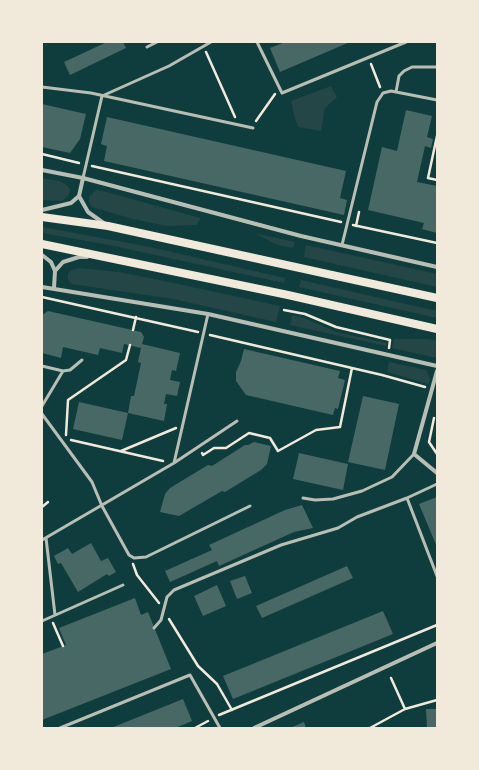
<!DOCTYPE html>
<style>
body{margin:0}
#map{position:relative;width:479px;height:770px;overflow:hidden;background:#0f3d3e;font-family:Manrope,sans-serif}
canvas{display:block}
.frame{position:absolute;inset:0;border:43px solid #f1e9da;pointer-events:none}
</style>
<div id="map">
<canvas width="479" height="770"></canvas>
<div class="frame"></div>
</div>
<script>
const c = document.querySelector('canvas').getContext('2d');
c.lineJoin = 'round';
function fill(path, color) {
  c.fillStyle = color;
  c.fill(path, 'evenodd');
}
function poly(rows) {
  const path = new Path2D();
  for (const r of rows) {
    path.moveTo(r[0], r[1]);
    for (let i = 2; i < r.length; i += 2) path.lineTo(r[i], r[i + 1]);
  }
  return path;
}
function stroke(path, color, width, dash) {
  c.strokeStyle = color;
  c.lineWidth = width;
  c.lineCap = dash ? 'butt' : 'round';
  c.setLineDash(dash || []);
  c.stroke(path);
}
fill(poly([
 [331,86,337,97,325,108,321,131,298,127,294,115,291,101],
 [42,178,59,181,67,185,70,190,68,196,62,201,42,200],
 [96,190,103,191,200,218,197,225,167,226,133,219,92,207,89,202,89,197],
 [42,227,150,247,285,278,284,283,114,246,42,233],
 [256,234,258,234,295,242,293,248,278,245],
 [306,245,437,274,437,287,304,257],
 [78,268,119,272,169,282,280,306,276,322,173,299,72,284,68,280,68,274,71,270],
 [301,280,437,311,437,318,299,287],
 [292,315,304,318,336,332,387,343,386,346,290,325],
 [394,339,428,339,437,341,437,358,392,348],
 [389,362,426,370,430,379,429,384,387,372]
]), '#244646');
fill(poly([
 [107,42,123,42,126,48,70,75,64,62],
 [285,42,350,42,280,72,270,48],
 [42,104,86,114,80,139,70,153,42,147],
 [406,110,432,116,427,137,433,139,431,148,425,146,417,182,437,186,437,233,422,229,424,223,368,210,382,147,397,151],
 [107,117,346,171,340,198,347,200,344,215,104,161,107,146,101,144],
 [48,311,141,332,144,337,142,344,180,353,176,371,172,370,170,380,180,382,177,396,166,394,164,404,167,404,164,421,128,413,122,440,73,429,79,402,128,413,131,396,134,396,141,363,138,362,141,348,124,344,122,353,100,348,98,355,63,347,61,358,42,353,42,315],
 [244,349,340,371,338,378,345,380,338,409,335,408,333,415,246,395,236,381,236,372,241,361],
 [363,396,399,404,385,470,348,462],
 [254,442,271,446,267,464,261,470,225,492,222,491,179,516,160,512,165,494,170,488,208,465,212,466,245,445,248,445],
 [299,453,348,464,343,490,293,479],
 [437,497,437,547,419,504],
 [302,505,313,528,294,532,219,566,217,561,170,582,165,571,212,550,209,545,285,510],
 [91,543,101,561,108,558,116,572,109,576,107,574,78,592,61,563,58,564,54,556,68,548,72,554],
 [347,566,353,578,262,618,256,606],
 [245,576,252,593,237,599,230,581],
 [217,585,226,606,203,616,194,596],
 [135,598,141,615,148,612,171,669,42,720,42,654,66,645,59,628],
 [383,611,393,634,233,699,223,676],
 [183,699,192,721,175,728,111,728],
 [426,709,437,709,437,728,427,728],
 [304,722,306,728,290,728]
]), '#486865');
stroke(poly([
 [206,52,235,117],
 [371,64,380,87],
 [256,121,275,94],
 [437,136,428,178,437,180],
 [42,154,79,163],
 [92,166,341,222],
 [353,225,437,243],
 [356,226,359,212],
 [42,297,198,332],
 [284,310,305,314,336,327,390,340,389,348],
 [133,330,136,317],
 [210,335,382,375,425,387],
 [434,418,429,442,437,454],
 [66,435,68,400,126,360,130,345],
 [71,440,163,461],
 [121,451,176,428],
 [202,453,203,455,214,448,226,448,249,433,270,438,278,451,316,430,340,427,352,368],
 [42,507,48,502],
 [133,564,137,575,159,603],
 [169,619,198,666,217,684,232,710],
 [53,623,63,646],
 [391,678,405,709],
 [219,715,437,625],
 [195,728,208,721],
 [370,728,405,709,437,700]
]), '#f1e9da', 2.5);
stroke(poly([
 [257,42,282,93,406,42],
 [147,47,157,42],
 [42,87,91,93,253,128],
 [396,92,399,76,404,71,412,67,437,67],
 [83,178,102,96,169,66,211,42],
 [342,245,377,102,383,93,391,91,437,100],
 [42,366,63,371,70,370,82,360],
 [42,406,63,371],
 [42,414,92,482,102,506,129,555,134,558,146,557,250,506],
 [174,463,208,314],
 [303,498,315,500,333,499,362,491,392,477,414,454],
 [407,498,437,576],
 [46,538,55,615],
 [42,540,174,463,237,421],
 [42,621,123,585],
 [154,628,161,620,167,597,174,590,281,545,338,528,357,517,407,498,437,484],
 [60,728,190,675,220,728]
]), '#b8beb3', 3);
stroke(poly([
 [42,170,83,178,301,236,437,267],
 [79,196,88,212,105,224],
 [42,210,71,203,79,196,83,178],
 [42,255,51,262,55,271,54,288],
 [55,271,63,262,79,257,87,257],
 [42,287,208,314,437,366],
 [437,371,414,454,437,473],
 [254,728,437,643]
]), '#b8beb3', 4);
stroke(poly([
 [42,217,108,226,437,298],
 [42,244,288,295,437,329]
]), '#f1e9da', 8);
</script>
